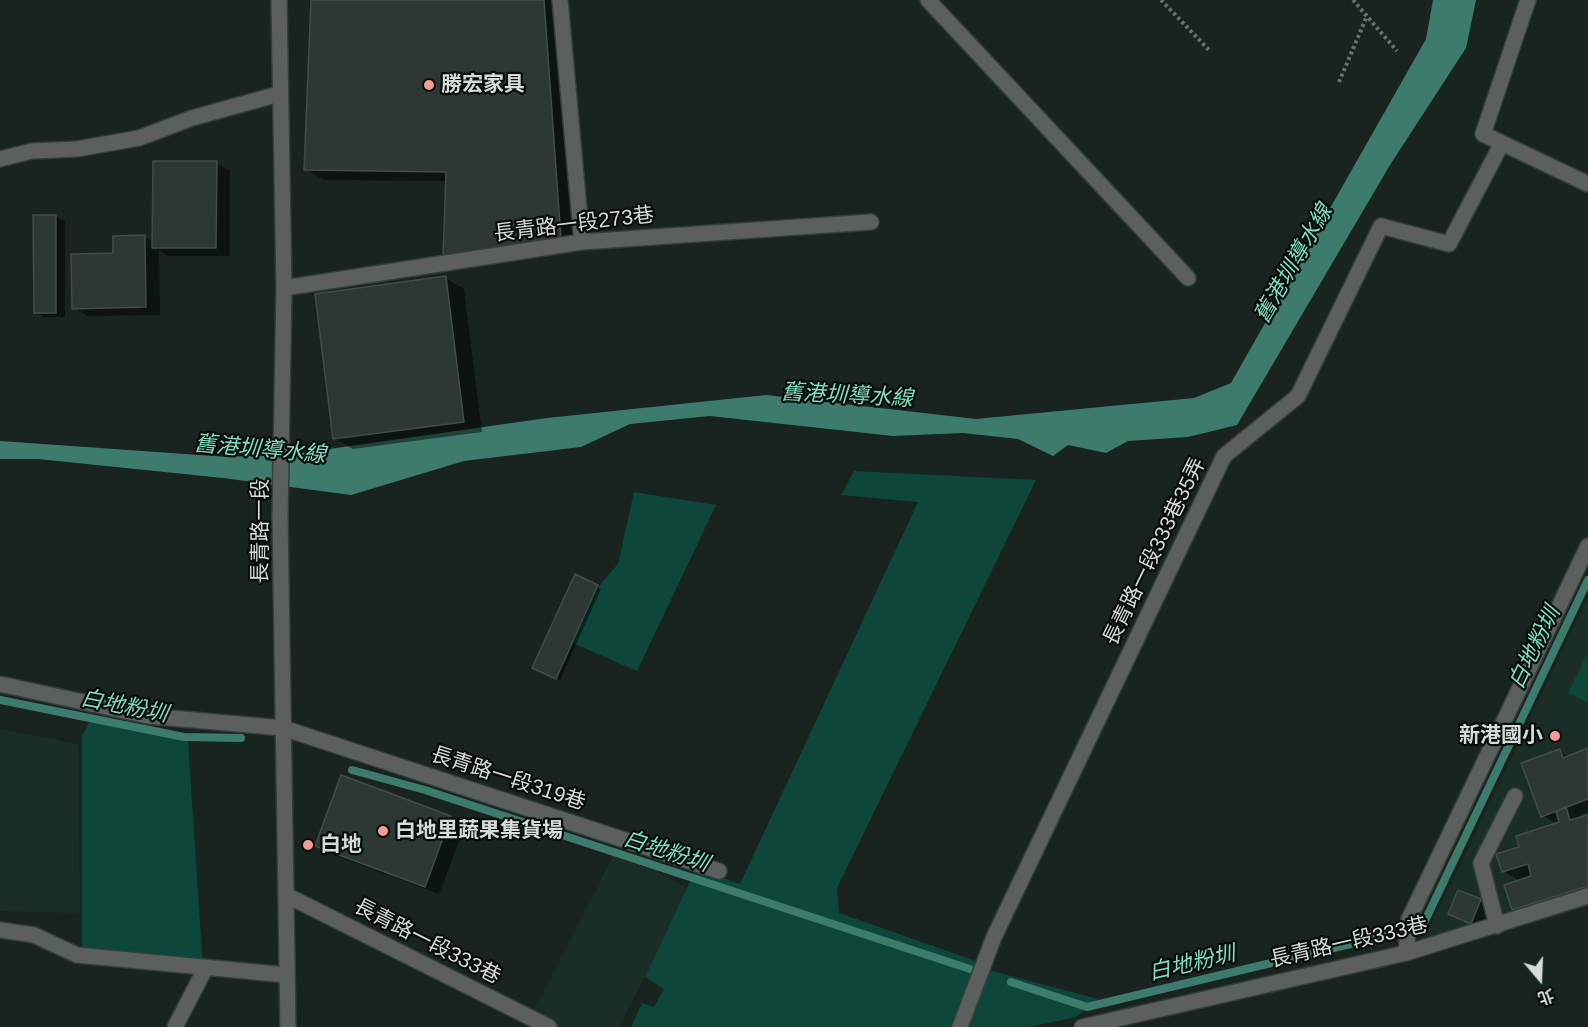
<!DOCTYPE html>
<meta charset="utf-8">
<style>
body{margin:0}
#map{position:relative;width:1588px;height:1027px;overflow:hidden;background:#192421;font-family:Helvetica,"Noto Sans TC",sans-serif}
canvas{display:block}
.north{position:absolute;left:1510px;top:949px;width:60px;height:60px;-webkit-text-stroke:4px #080c0b;paint-order:stroke;rotate:161deg;font-size:16px;font-weight:700;line-height:24px;text-align:center;color:#d4dbd8}
.north::after{content:'';display:block;margin:auto;width:21px;height:27px;background:#d4dbd8;clip-path:polygon(50% 0,100% 100%,50% 72%,0 100%)}
</style>
<div id="map">
<canvas width="1588" height="1027"></canvas>
<div class="north">北</div>
</div>
<script>
const c = document.querySelector('canvas').getContext('2d');
c.lineJoin = 'round';
function fill(path, color) {
  c.fillStyle = color;
  c.fill(path, 'evenodd');
}
function poly(rows) {
  const path = new Path2D();
  for (const r of rows) {
    path.moveTo(r[0], r[1]);
    for (let i = 2; i < r.length; i += 2) path.lineTo(r[i], r[i + 1]);
  }
  return path;
}
function stroke(path, color, width, dash) {
  c.strokeStyle = color;
  c.lineWidth = width;
  c.lineCap = dash ? 'butt' : 'round';
  c.setLineDash(dash || []);
  c.stroke(path);
}
function write(font, color, halo, rows, align = 'center') {
  c.font = font + ' Helvetica,"Noto Sans TC",sans-serif';
  c.lineWidth = 4.5;
  c.setLineDash([]);
  c.textBaseline = 'middle';
  c.strokeStyle = halo;
  c.fillStyle = color;
  for (const [text, x, y, turn = 0] of rows) {
    c.save();
    c.translate(x, y);
    c.rotate((+turn || 0) * Math.PI / 180);
    c.textAlign = isNaN(turn) ? turn : align;
    if (halo) c.strokeText(text, 0, 0);
    c.fillText(text, 0, 0);
    c.restore();
  }
}
fill(poly([
 [1588,597,1588,892,1422,942,1456,874],
 [0,729,78,744,80,913,0,911],
 [617,848,688,889,645,977,619,1027,560,1027,532,1015]
]), '#1a2d27');
fill(poly([
 [854,471,1036,480,837,888,839,913,973,960,992,971,1098,999,1076,1017,1030,1027,631,1027,642,1003,654,1007,664,989,645,977,696,869,740,884,918,502,841,495],
 [634,492,716,505,637,671,573,643,599,586,618,564],
 [1588,652,1588,703,1568,693],
 [90,721,188,741,203,968,82,956,82,736]
]), '#0c473a');
fill(poly([
 [1433,0,1476,0,1466,48,1390,165,1237,425,1188,437,1128,441,1106,453,1068,445,1053,456,1018,439,963,433,893,436,710,416,630,424,581,447,464,461,351,495,223,478,38,459,0,459,0,441,228,457,301,453,547,418,766,395,976,419,1194,398,1231,383,1426,39]
]), '#3d7c6c');
fill(poly([
 [313,0,561,0,579,249,447,181,324,180,305,169],
 [216,163,230,171,230,256,168,256,159,250,160,315,88,316,74,308,115,254,144,237,154,242],
 [55,216,65,221,65,317,44,317,35,312],
 [445,278,464,289,482,432,353,449,334,438],
 [576,576,601,589,560,680,538,670],
 [1588,750,1588,812,1580,815,1581,819,1588,816,1588,898,1527,917,1513,909,1520,881,1503,871,1521,848,1557,824,1543,816,1559,751,1570,757],
 [342,777,451,817,465,826,439,894,331,854,317,845],
 [1459,892,1495,909,1486,931,1450,913]
]), '#0007');
stroke(poly([
 [0,700,184,737,241,738],
 [352,770,425,790,970,969],
 [1422,927,1588,580],
 [1011,982,1087,1007,1384,936]
]), '#3d7c6c', 8);
const building = poly([
 [311,0,544,0,561,239,443,258,446,172,304,170,311,0],
 [153,161,217,161,216,248,152,248,153,161],
 [33,215,56,215,56,313,34,313,33,215],
 [145,235,146,307,72,309,71,254,113,253,113,236,145,235],
 [446,276,464,422,333,439,315,294,446,276],
 [575,574,598,585,556,679,532,668,575,574],
 [1588,748,1588,799,1541,817,1521,763,1560,749,1563,758,1588,748],
 [341,775,451,816,425,887,315,846,341,775],
 [1566,807,1570,820,1588,815,1588,886,1512,910,1504,885,1531,876,1528,864,1502,872,1496,854,1519,847,1516,836,1559,822,1556,812,1566,807],
 [1458,890,1481,899,1471,924,1448,914,1458,890]
]);
fill(building, '#2d3834');
stroke(building, '#414d49', 1.5);
const service = poly([
 [560,0,582,242],
 [928,0,1188,278],
 [1528,0,1483,134,1588,184],
 [0,159,32,151,77,149,139,138,192,118,279,94],
 [284,288,582,242,871,222],
 [0,684,148,716,283,728,719,871],
 [286,895,549,1027],
 [1497,926,1481,863,1515,796],
 [0,930,34,935,77,955,287,975],
 [1406,953,1409,919,1588,546],
 [175,1027,205,969],
 [960,1027,994,937,1224,456,1298,396,1381,226,1449,244,1502,143]
]);
const tertiary = poly([
 [279,0,284,288,280,516,288,1027],
 [1082,1027,1406,953,1588,896]
]);
stroke(service, '#333e3b', 18);
stroke(tertiary, '#333e3b', 18);
stroke(poly([
 [1161,0,1210,51],
 [1353,0,1397,51],
 [1339,82,1367,16]
]), '#68726f', 4, [3, 3]);
stroke(service, '#5b605e', 15);
stroke(tertiary, '#5b605e', 15);
for (const [x, y, r, color] of [
 [429,85,6,"#f59c95"],
 [1555,736,6,"#f59c95"],
 [383,831,6,"#f59c95"],
 [308,845,6,"#f59c95"]
]) {
  const dot = new Path2D();
  dot.arc(x, y, r, 0, 2 * Math.PI);
  c.fillStyle = color;
  c.fill(dot);
  stroke(dot, '#080c0b', 2);
}
write('bold 21px', '#d4dbd8', '#080c0b', [
 ["勝宏家具",441,85],
 ["新港國小",1543,736,"right"],
 ["白地里蔬果集貨場",395,831],
 ["白地",320,845]
], 'left');
write('21px', '#d4dbd8', '#080c0b', [
 ["長青路一段273巷",574,225,-7],
 ["長青路一段",261,531,-90],
 ["長青路一段333巷35弄",1155,552,-64],
 ["長青路一段319巷",508,779,18],
 ["長青路一段333巷",427,942,27],
 ["長青路一段333巷",1349,943,-13]
]);
write('italic 22px', '#7cdec4', '#080c0b', [
 ["舊港圳導水線",1294,264,-60],
 ["舊港圳導水線",847,396,3],
 ["舊港圳導水線",260,450,5],
 ["白地粉圳",1535,648,-64],
 ["白地粉圳",124,707,11],
 ["白地粉圳",666,852,18],
 ["白地粉圳",1192,964,-13]
]);
</script>
